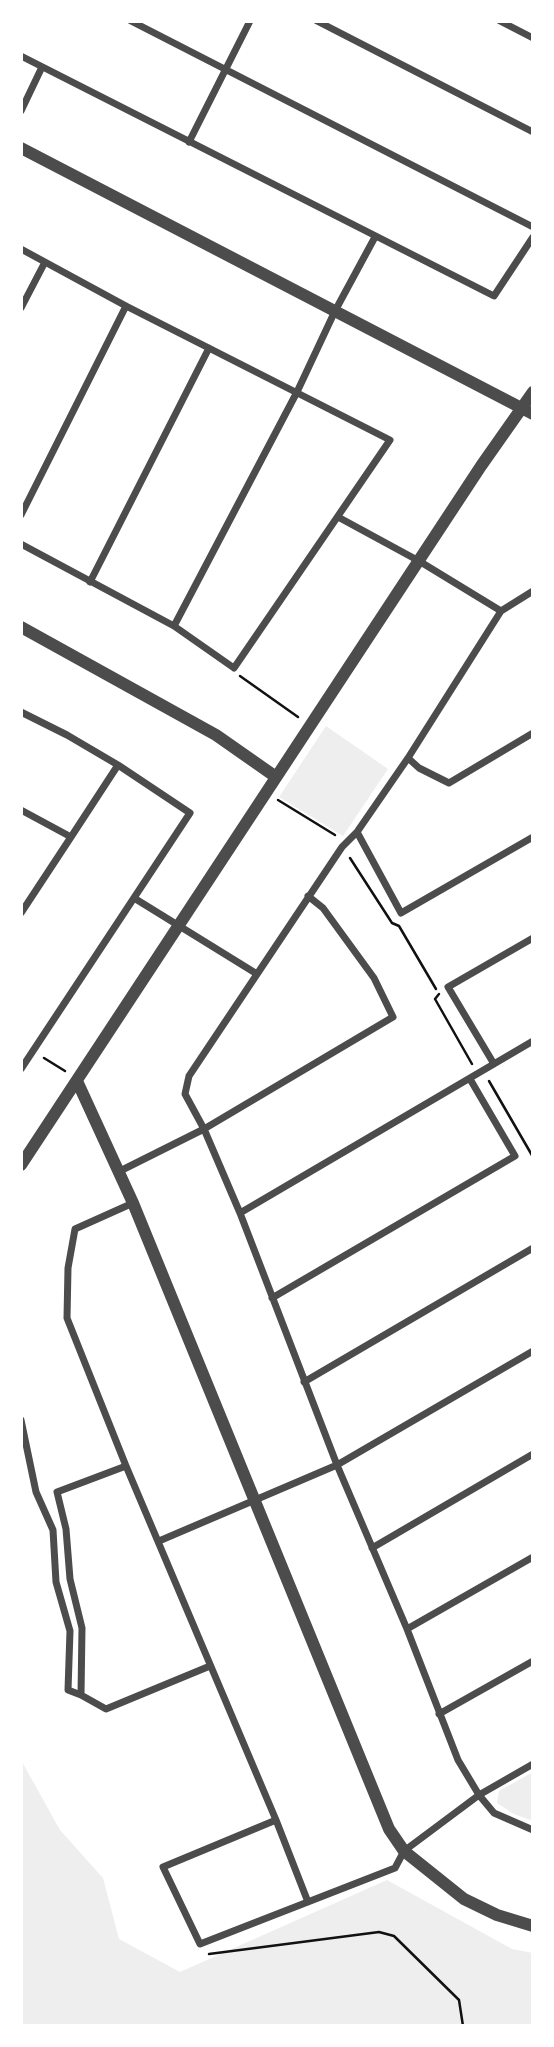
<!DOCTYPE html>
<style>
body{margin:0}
#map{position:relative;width:554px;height:2047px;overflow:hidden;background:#fff;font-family:"Archivo Narrow",sans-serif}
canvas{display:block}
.frame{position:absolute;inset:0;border:23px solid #fff;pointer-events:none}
</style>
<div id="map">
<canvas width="554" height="2047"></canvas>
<div class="frame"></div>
</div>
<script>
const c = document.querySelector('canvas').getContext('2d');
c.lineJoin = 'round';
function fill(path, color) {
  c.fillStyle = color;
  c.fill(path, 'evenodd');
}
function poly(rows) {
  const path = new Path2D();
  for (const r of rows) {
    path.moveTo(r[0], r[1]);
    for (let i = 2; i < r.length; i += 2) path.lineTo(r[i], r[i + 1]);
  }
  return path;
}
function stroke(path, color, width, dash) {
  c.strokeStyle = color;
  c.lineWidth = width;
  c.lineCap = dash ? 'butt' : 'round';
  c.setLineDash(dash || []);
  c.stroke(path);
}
fill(poly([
 [326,726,388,769,343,836,279,797],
 [21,1760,60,1830,103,1878,119,1939,180,1972,387,1880,512,1949,533,1953,533,2026,21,2026],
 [533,1772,533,1821,514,1814,497,1803,499,1791]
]), '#eee');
stroke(poly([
 [240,676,298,717],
 [278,800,335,835],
 [350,858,392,923,399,926,436,989],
 [439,994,435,999,472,1064],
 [44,1058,65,1071],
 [489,1081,533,1157],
 [209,1954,379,1932,394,1936,459,2000,463,2026]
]), '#111', 2.5);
stroke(poly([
 [131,21,533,227],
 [317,21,533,132],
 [500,21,533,38],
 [21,56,494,296,533,237],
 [21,111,42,67],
 [189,142,250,21],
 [21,249,126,306,390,440,234,668,174,626,21,544],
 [21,308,45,262],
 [21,515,126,306],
 [338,517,419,561,501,611],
 [90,582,209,348],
 [533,591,501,611,408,758,357,832,342,847,189,1076,185,1094,204,1129,240,1213,337,1465,407,1629,458,1760,479,1795,494,1813,533,1830],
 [174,626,297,392,335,311,375,237],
 [21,712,67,735,118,765,190,813,21,1069],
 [408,758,419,768,449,783,533,733],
 [21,810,71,837,21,913],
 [357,832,401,913,533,837],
 [71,837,118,765],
 [134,898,257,974],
 [494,1064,448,987,533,938],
 [120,1171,204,1129,393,1017,374,978,323,908,308,896],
 [133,1203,75,1229,68,1268,67,1318,126,1466,276,1820,308,1902],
 [240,1213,533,1041],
 [272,1298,515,1156,470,1079],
 [304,1382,533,1248],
 [21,1420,36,1492,53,1530,56,1582,70,1631,68,1690,81,1695],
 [126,1466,57,1492,66,1529,70,1579,82,1628,81,1695,106,1709,210,1666],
 [159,1541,337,1465,533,1351],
 [372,1548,533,1454],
 [407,1629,533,1557],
 [439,1714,533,1661],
 [276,1820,163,1867,200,1944,395,1868,404,1851,479,1795,533,1764]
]), '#4c4c4c', 7);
stroke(poly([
 [21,148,533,414],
 [21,627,216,735,276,777],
 [77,1081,133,1203,389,1829,404,1851,464,1899,497,1915,533,1926],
 [21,1165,481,466,533,392]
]), '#4c4c4c', 12);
</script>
